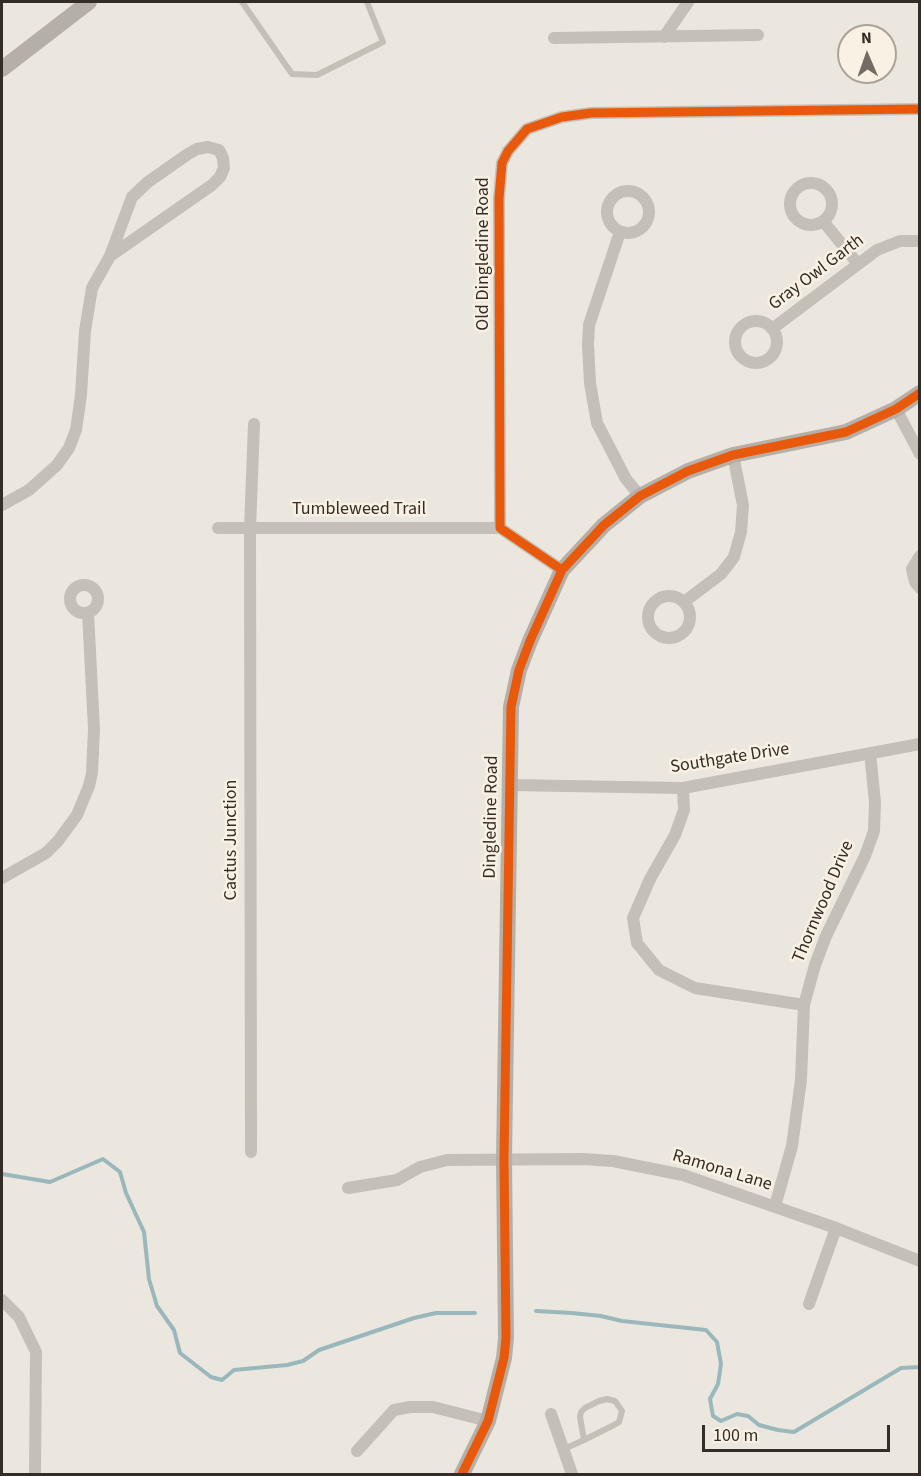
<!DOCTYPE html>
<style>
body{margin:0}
#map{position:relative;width:921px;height:1476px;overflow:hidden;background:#ebe7de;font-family:"Source Sans 3",sans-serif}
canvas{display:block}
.frame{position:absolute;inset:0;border:3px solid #342c26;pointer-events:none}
.north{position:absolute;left:837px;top:24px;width:60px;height:60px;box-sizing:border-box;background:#f9f2e4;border:2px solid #aaa398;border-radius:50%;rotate:358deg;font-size:16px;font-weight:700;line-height:24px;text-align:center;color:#342c26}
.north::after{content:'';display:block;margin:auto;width:21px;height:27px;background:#746d66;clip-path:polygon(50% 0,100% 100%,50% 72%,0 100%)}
.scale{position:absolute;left:702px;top:1425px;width:188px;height:27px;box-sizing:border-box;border:3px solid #342c26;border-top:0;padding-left:8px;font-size:18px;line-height:21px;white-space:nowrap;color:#342c26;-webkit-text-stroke:4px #f9f2e4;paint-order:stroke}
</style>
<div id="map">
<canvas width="921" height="1476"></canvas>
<div class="frame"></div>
<div class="north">N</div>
<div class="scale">100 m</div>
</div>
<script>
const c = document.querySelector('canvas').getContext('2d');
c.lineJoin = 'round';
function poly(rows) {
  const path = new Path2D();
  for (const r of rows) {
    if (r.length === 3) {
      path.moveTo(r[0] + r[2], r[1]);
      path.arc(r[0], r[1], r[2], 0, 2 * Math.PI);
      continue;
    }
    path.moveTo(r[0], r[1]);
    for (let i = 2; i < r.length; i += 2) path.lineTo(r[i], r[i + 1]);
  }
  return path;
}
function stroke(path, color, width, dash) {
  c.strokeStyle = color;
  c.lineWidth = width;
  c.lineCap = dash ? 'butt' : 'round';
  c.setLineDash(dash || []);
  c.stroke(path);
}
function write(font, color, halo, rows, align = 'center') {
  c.font = font + ' "Source Sans 3",sans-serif';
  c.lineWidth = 5;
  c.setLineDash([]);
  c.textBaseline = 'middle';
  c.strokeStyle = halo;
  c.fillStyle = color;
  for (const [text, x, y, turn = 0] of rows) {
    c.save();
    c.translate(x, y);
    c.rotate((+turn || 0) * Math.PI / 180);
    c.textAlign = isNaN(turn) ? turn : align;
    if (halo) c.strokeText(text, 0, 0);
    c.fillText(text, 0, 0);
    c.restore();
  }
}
stroke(poly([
 [2,1174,50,1182,103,1159,120,1172,126,1193,144,1232,149,1279,157,1306,174,1330,180,1353,211,1377,222,1380,234,1370,287,1365,303,1361,319,1350,414,1318,436,1313,475,1313],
 [536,1311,572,1313,601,1316,622,1321,706,1330,717,1342,721,1364,718,1384,710,1399,713,1416,721,1421,737,1414,748,1416,759,1425,778,1430,794,1432,901,1368,920,1367]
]), '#9ab8bc', 4);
stroke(poly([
 [242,2,292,74,317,75,383,42,367,2],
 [564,1449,584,1440,614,1425,619,1422,622,1411,615,1401,607,1399,599,1401,585,1408,581,1412,580,1417,584,1440]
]), '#c4bfb7', 6);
stroke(poly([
 [664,37,688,2],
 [554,38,758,35],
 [811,204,21],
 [628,212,21],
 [823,221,858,264],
 [620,232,589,325,588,345,590,383,597,423,626,479,640,496],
 [756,342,21],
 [772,329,877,250,900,241,920,241],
 [896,409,920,454],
 [2,505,29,490,57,465,69,448,76,430,81,395,85,331,92,288,110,256,132,197,148,182,188,154,197,149,208,147,219,150,223,158,224,168,220,177,212,185,110,256],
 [218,528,500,528],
 [920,556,912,569,915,582,920,588],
 [562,570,500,528,499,198,502,163,508,151,527,129,562,117,591,113,920,109],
 [84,599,14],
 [669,617,21],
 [684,602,721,574,734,557,741,532,743,505,733,455],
 [509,785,683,788,920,744],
 [683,788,684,810,675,835,650,879,633,918,637,943,659,970,695,988,804,1005],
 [2,878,46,853,58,841,77,815,89,786,92,773,94,729,88,613],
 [251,1152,250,529,254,424],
 [348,1188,397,1180,420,1167,447,1160,583,1159,613,1161,683,1175,836,1228,920,1261],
 [775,1206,792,1146,801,1080,804,1005,815,965,826,936,865,856,874,831,875,802,870,753],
 [2,1300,19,1317,36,1352,35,1474],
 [809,1304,836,1228],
 [551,1414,572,1474],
 [357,1451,394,1410,410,1407,433,1407,488,1421]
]), '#c4bfb7', 12);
stroke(poly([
 [2,69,89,2],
 [462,1474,488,1421,504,1358,506,1338,504,1159,511,707,519,670,530,641,562,570,604,525,640,496,688,471,733,455,846,432,896,409,920,393]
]), '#b5afa8', 16);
stroke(poly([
 [562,570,500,528,499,198,502,163,508,151,527,129,562,117,591,113,920,109],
 [462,1474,488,1421,504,1358,506,1338,504,1159,511,707,519,670,530,641,562,570,604,525,640,496,688,471,733,455,846,432,896,409,920,393]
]), '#e8590c', 9);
write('18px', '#342c26', '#f9f2e4', [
 ["Old Dingledine Road",484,254,-90],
 ["Gray Owl Garth",817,273,-37],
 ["Tumbleweed Trail",359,510],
 ["Southgate Drive",730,759,-9],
 ["Dingledine Road",492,817,-89],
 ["Cactus Junction",232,840,-90],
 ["Thornwood Drive",824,902,-67],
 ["Ramona Lane",722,1171,17]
]);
</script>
